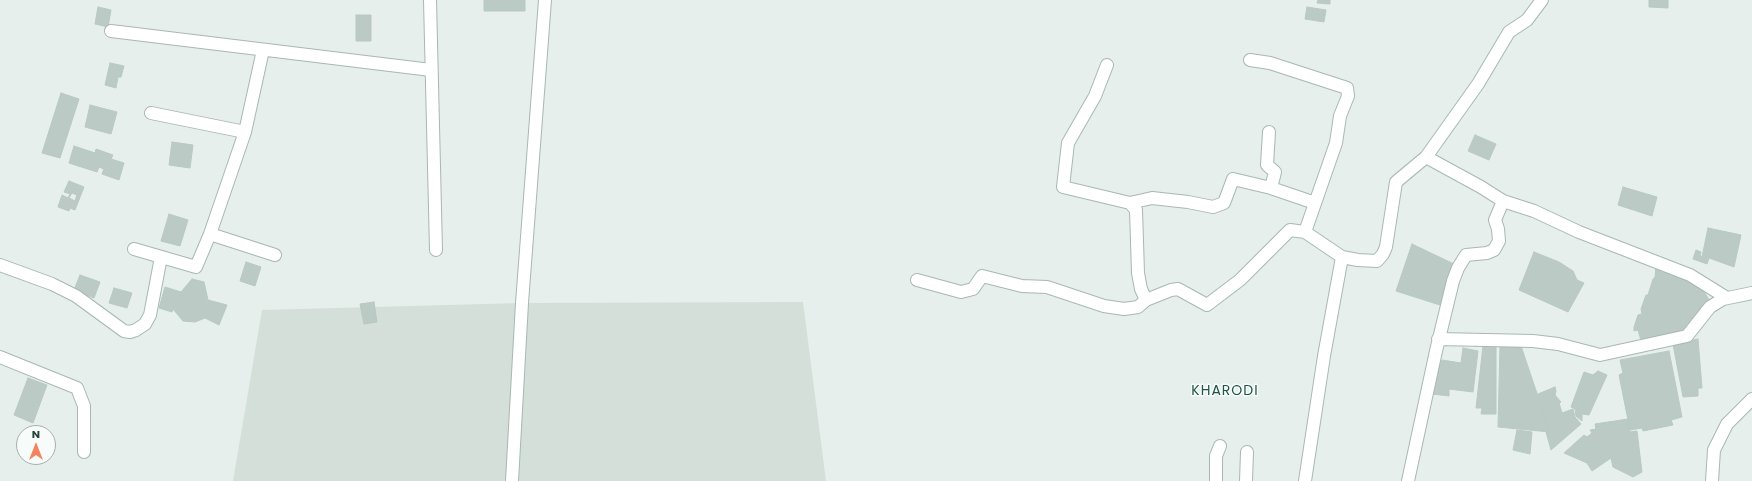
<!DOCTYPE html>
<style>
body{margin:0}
#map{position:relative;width:1752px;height:481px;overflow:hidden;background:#e6efeb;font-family:Poppins,sans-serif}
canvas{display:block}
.north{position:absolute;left:16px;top:425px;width:40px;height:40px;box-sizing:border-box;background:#f7fbf9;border:1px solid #a3b1ad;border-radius:50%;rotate:0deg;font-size:11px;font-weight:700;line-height:16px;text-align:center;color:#24423a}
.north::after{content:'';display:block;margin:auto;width:14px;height:18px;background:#f4845f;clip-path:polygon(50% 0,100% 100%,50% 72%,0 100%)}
</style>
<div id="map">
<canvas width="1752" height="481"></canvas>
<div class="north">N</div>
</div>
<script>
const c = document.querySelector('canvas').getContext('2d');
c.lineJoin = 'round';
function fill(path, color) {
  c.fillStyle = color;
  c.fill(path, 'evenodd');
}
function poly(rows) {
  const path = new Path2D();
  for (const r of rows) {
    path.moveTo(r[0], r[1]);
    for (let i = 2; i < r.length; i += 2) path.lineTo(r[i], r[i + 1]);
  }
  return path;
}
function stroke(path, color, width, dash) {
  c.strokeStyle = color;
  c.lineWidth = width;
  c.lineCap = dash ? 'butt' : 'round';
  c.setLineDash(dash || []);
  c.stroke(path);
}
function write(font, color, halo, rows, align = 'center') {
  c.font = font + ' Poppins,sans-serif';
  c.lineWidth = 3;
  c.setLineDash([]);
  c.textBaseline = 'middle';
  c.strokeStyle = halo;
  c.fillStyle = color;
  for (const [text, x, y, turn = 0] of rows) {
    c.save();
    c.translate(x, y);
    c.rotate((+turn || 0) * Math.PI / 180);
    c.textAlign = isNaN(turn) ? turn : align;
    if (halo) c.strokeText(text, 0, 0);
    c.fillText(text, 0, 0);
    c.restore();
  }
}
fill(poly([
 [803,302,826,481,233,481,262,310,522,303]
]), '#d4dfda');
const building = poly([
 [484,0,525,0,525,11,484,11,484,0],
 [1318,0,1330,0,1330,4,1317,3,1318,0],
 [1649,0,1668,0,1668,8,1649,7,1649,0],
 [98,7,111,10,108,27,95,24,98,7],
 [1307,7,1326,10,1324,22,1305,19,1307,7],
 [356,15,371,15,371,41,356,41,356,15],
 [110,63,124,66,121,77,118,77,116,88,105,85,110,63],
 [61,93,79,99,60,158,42,153,61,93],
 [90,105,117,112,111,134,85,127,90,105],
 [1475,135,1496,144,1489,160,1468,151,1475,135],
 [172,142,193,145,190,168,169,165,172,142],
 [74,146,95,153,96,149,113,155,111,159,124,163,119,180,102,174,104,169,99,167,97,172,69,163,74,146],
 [69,181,84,187,75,210,70,208,69,211,58,207,62,195,68,198,70,194,64,192,69,181],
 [1623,187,1657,197,1652,216,1618,205,1623,187],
 [72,193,77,195,75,201,69,198,72,193],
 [169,214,188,220,180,246,161,241,169,214],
 [1708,228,1741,235,1734,267,1709,258,1707,264,1693,259,1696,250,1701,252,1700,255,1702,257,1708,228],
 [1412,244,1456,265,1443,306,1396,291,1412,244],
 [1534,252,1559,262,1573,271,1577,280,1584,283,1568,312,1519,290,1534,252],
 [246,262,261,267,255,286,240,281,246,262],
 [1656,267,1660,267,1661,275,1663,268,1670,271,1669,275,1681,277,1695,286,1700,285,1711,303,1685,332,1642,344,1638,330,1634,331,1634,327,1638,315,1642,314,1641,309,1646,295,1648,295,1653,279,1655,277,1656,267],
 [80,275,100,282,94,298,74,290,80,275],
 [192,279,204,282,208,300,227,305,219,325,205,318,195,322,183,321,173,309,172,312,159,308,165,287,181,292,192,279],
 [114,288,132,293,127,308,109,303,114,288],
 [374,302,377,322,364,324,360,304,374,302],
 [1698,339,1702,388,1698,388,1698,396,1683,397,1673,344,1698,339],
 [1483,346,1496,346,1496,414,1481,414,1482,408,1476,408,1483,346],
 [1500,346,1521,346,1550,432,1498,427,1500,346],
 [1463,348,1478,351,1473,392,1449,389,1449,396,1432,394,1436,364,1441,364,1442,360,1461,363,1463,348],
 [1669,351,1682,417,1671,420,1673,425,1643,431,1642,428,1630,430,1619,375,1623,373,1620,360,1669,351],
 [1598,371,1607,375,1589,415,1582,414,1582,421,1576,416,1575,409,1571,407,1584,372,1593,375,1598,371],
 [28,378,47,385,33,423,14,415,28,378],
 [1555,387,1556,391,1555,395,1561,402,1559,403,1562,413,1573,409,1575,417,1581,424,1551,450,1546,432,1550,432,1538,394,1555,387],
 [1628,419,1630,432,1637,431,1642,472,1633,477,1613,467,1611,458,1592,471,1587,463,1564,453,1584,435,1587,437,1592,433,1590,430,1596,429,1595,424,1628,419],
 [1517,430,1532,432,1530,454,1513,450,1517,430]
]);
fill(building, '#bbcac4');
stroke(building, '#b8c9c2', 1);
const minor = poly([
 [430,0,436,250],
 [111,31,431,70],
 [1250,60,1270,63,1347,88,1348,96,1340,116,1336,143,1305,232],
 [151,113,245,132],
 [1269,132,1267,165,1275,172,1271,188,1315,203],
 [1426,157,1478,84,1509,32,1527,20,1542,0],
 [1130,203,1152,198,1188,202,1213,207,1224,203,1233,179,1271,188],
 [210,234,275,255],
 [134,249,196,267,210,234,245,132,263,50],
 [0,265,52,284,76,296,124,331,130,332,136,330,145,324,150,315,161,257],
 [917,280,961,292,973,289,982,276,1022,286,1047,287,1104,306,1124,309,1138,307,1146,300,1141,289,1138,273,1136,210,1130,203,1063,187,1068,143,1095,96,1107,65],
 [1146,300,1171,290,1178,289,1207,305,1240,280,1290,230,1305,232,1342,257,1358,260,1377,261,1383,254,1386,247,1396,182,1426,157,1481,187,1503,201,1534,211,1579,232,1690,275,1727,298],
 [1438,339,1533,341,1558,344,1600,355,1687,336,1710,307,1723,299,1752,293],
 [0,357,77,388,84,406,84,452],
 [512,481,522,303,545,0],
 [1216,481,1216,456,1220,446],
 [1246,481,1247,452],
 [1305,481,1324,356,1342,257],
 [1408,481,1436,351,1453,281,1458,268,1466,255,1487,253,1494,250,1499,241,1498,229,1495,220,1503,201],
 [1712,481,1714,450,1727,424,1752,399]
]);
stroke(minor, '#a8b8b2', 14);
stroke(minor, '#fff', 12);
c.letterSpacing = '1px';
write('14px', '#1f5548', '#f7fbf9', [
 ["KHARODI",1225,391]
]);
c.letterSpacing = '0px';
</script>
